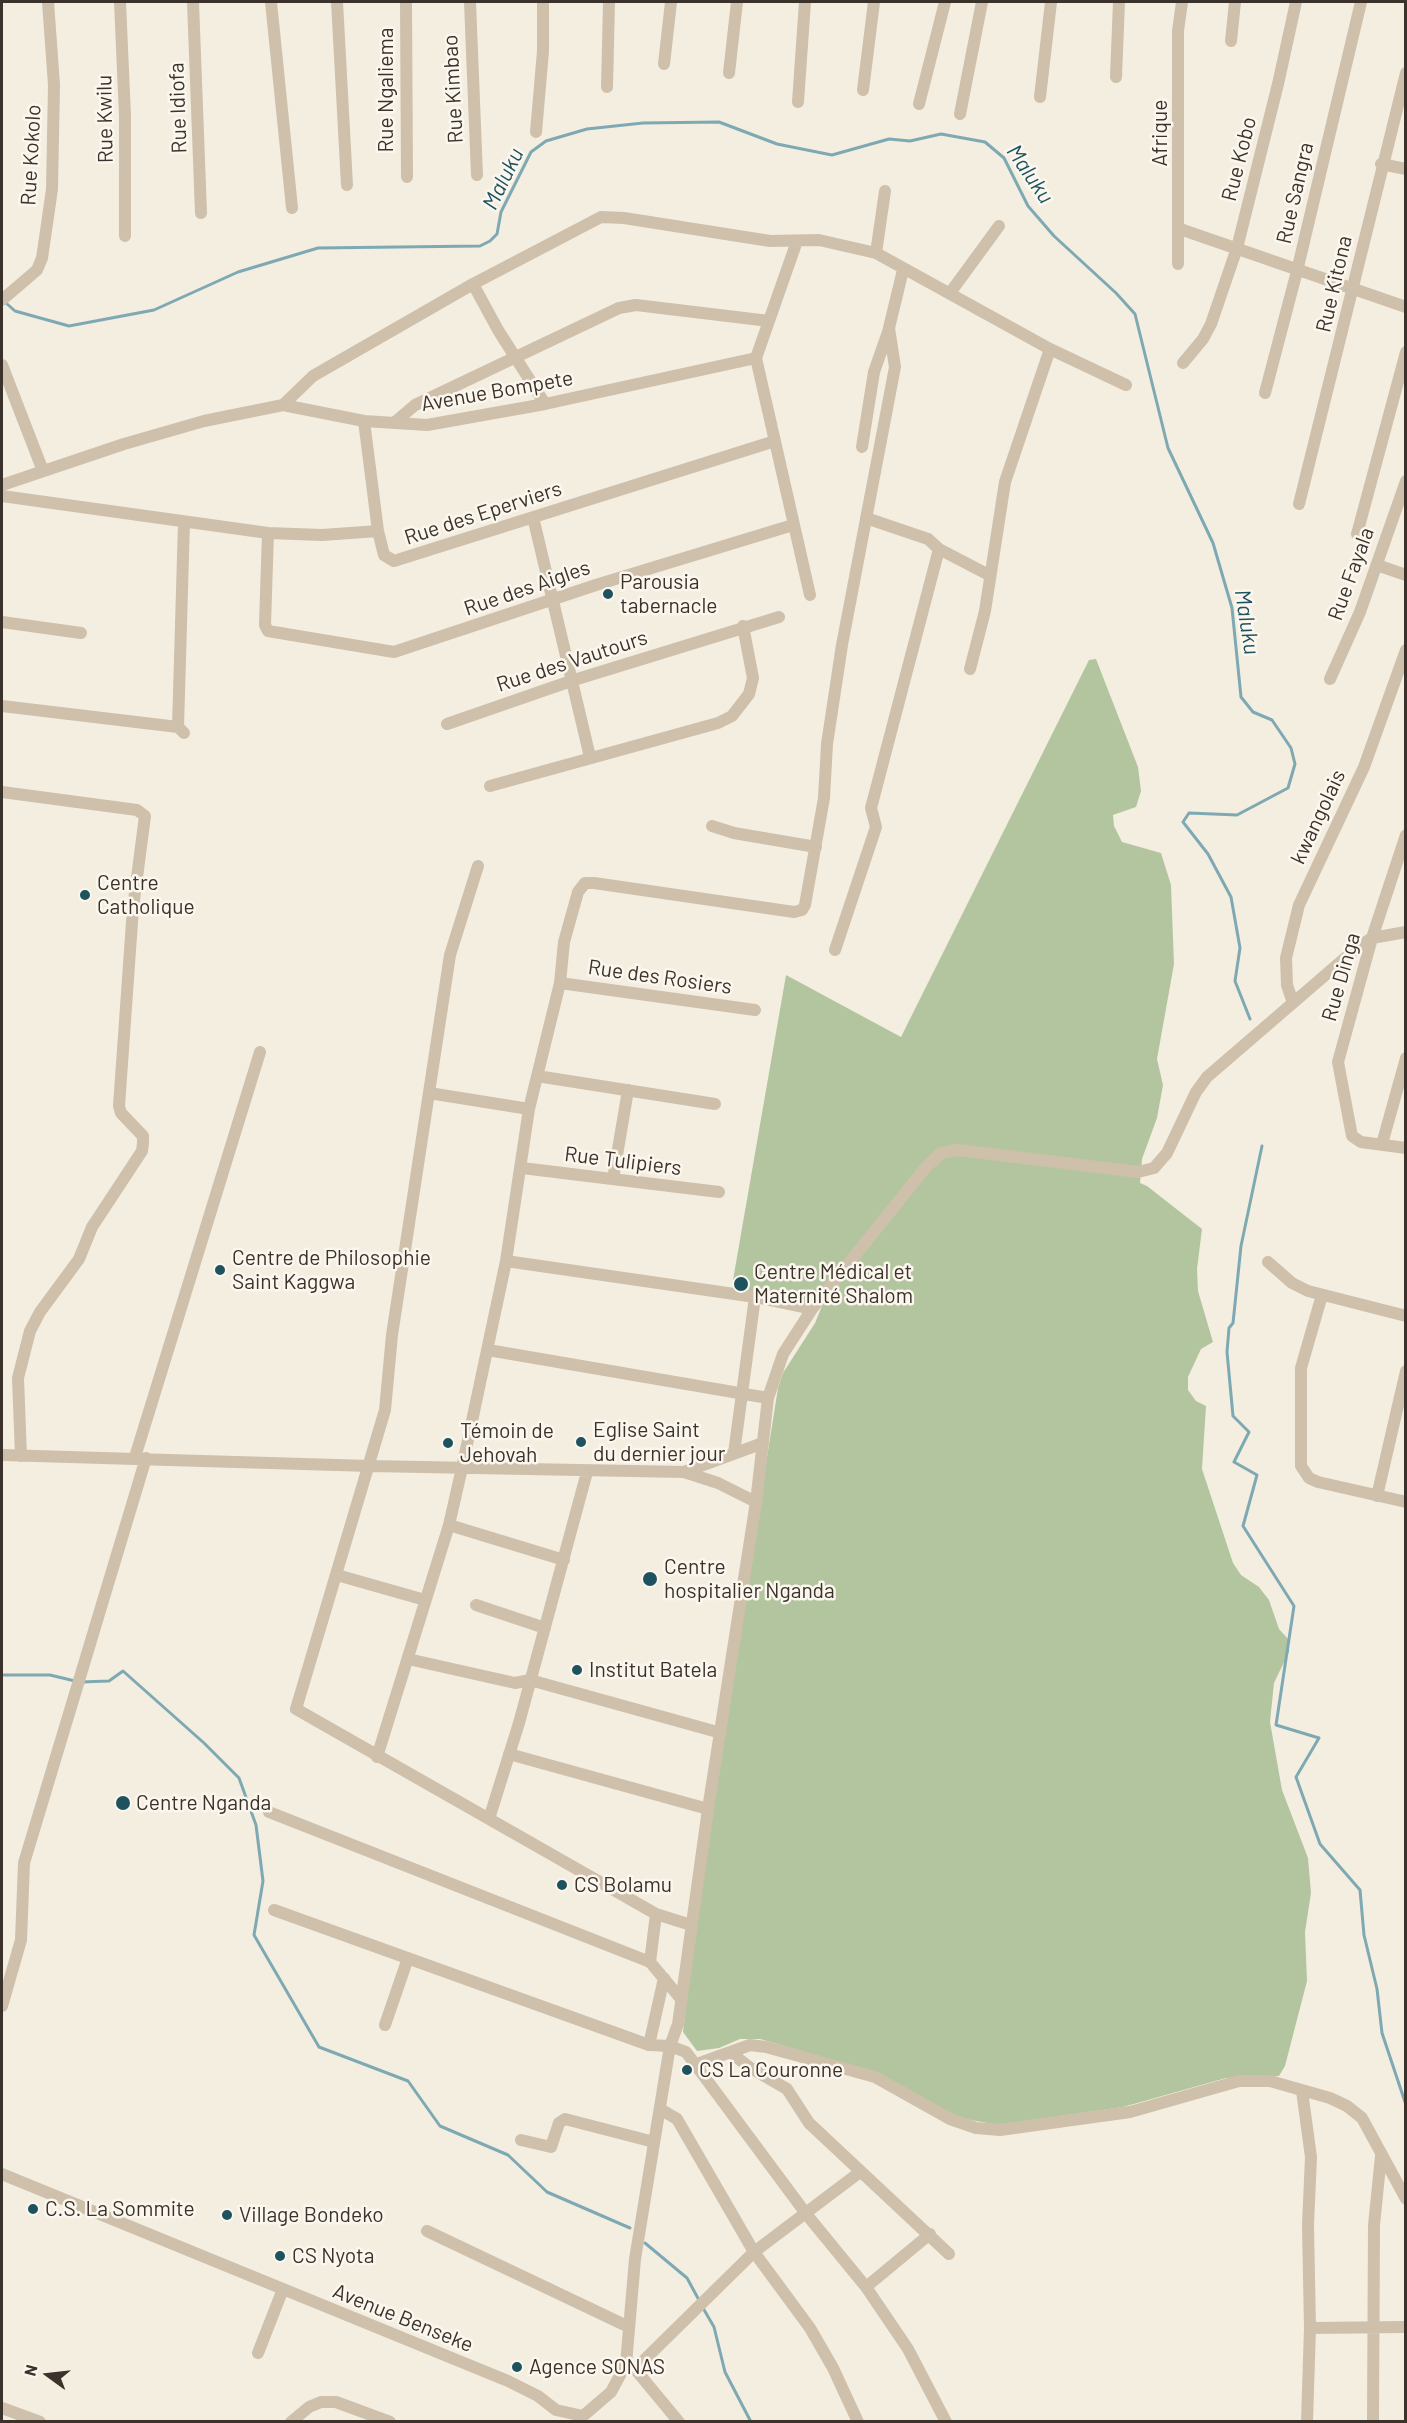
<!DOCTYPE html>
<meta charset="utf-8">
<style>
body{margin:0}
#map{position:relative;width:1407px;height:2423px;overflow:hidden;background:#f4eee1;font-family:Barlow,sans-serif}
canvas{display:block}
.frame{position:absolute;inset:0;border:3px solid #3b322b;pointer-events:none}
.north{position:absolute;left:18px;top:2345px;width:60px;height:60px;-webkit-text-stroke:4px #fbf7ee;paint-order:stroke;rotate:285deg;font-size:16px;font-weight:700;line-height:24px;text-align:center;color:#3b322b}
.north::after{content:'';display:block;margin:auto;width:21px;height:27px;background:#3b322b;clip-path:polygon(50% 0,100% 100%,50% 72%,0 100%)}
</style>
<div id="map">
<canvas width="1407" height="2423"></canvas>
<div class="frame"></div>
<div class="north">N</div>
</div>
<script>
const c = document.querySelector('canvas').getContext('2d');
c.lineJoin = 'round';
function fill(path, color) {
  c.fillStyle = color;
  c.fill(path, 'evenodd');
}
function poly(rows) {
  const path = new Path2D();
  for (const r of rows) {
    path.moveTo(r[0], r[1]);
    for (let i = 2; i < r.length; i += 2) path.lineTo(r[i], r[i + 1]);
  }
  return path;
}
function stroke(path, color, width, dash) {
  c.strokeStyle = color;
  c.lineWidth = width;
  c.lineCap = dash ? 'butt' : 'round';
  c.setLineDash(dash || []);
  c.stroke(path);
}
function write(font, color, halo, rows, align = 'center') {
  c.font = font + ' Barlow,sans-serif';
  c.lineWidth = 5;
  c.setLineDash([]);
  c.textBaseline = 'middle';
  c.strokeStyle = halo;
  c.fillStyle = color;
  for (const [text, x, y, turn = 0] of rows) {
    c.save();
    c.translate(x, y);
    c.rotate((+turn || 0) * Math.PI / 180);
    c.textAlign = isNaN(turn) ? turn : align;
    if (halo) c.strokeText(text, 0, 0);
    c.fillText(text, 0, 0);
    c.restore();
  }
}
fill(poly([
 [1096,659,1138,767,1141,791,1136,807,1113,815,1114,826,1122,842,1161,853,1171,885,1174,964,1157,1059,1163,1085,1157,1118,1142,1159,1140,1183,1147,1186,1202,1229,1197,1269,1198,1291,1213,1342,1201,1349,1188,1377,1188,1390,1196,1401,1206,1406,1202,1469,1233,1563,1241,1575,1259,1587,1269,1600,1279,1629,1289,1640,1289,1652,1274,1683,1270,1722,1282,1790,1308,1858,1311,1893,1305,1932,1307,1981,1285,2066,1279,2076,1226,2078,1123,2107,998,2125,960,2118,860,2068,760,2039,740,2039,719,2048,697,2051,683,2032,701,1872,778,1388,783,1373,815,1323,822,1306,748,1292,750,1283,733,1280,786,975,901,1037,1089,660]
]), '#b3c59f');
stroke(poly([
 [6,303,15,311,69,326,154,310,238,272,318,248,480,246,490,241,497,234,501,212,531,152,546,141,587,129,643,123,719,122,777,144,832,155,889,139,910,141,941,134,985,142,1004,158,1028,206,1054,236,1116,293,1135,314,1168,448,1213,543,1232,608,1241,697,1253,712,1272,720,1291,748,1295,764,1288,788,1237,815,1189,813,1183,822,1208,854,1231,897,1240,948,1235,981,1250,1019],
 [1262,1146,1241,1246,1233,1323,1229,1328,1227,1352,1233,1416,1249,1432,1234,1462,1257,1475,1243,1526,1294,1606,1276,1725,1319,1738,1296,1777,1320,1844,1360,1890,1364,1935,1377,1989,1382,2033,1406,2105],
 [2,1675,50,1675,75,1681],
 [81,1682,109,1681,123,1671,204,1743,239,1778,256,1825,263,1881,254,1935,319,2047,408,2081,440,2126,508,2155,547,2192,630,2228],
 [645,2243,687,2278,700,2302],
 [703,2308,714,2327,725,2372,751,2422]
]), '#7ea9b3', 3);
stroke(poly([
 [120,2,125,116,125,236],
 [193,2,201,213],
 [271,2,292,208],
 [337,2,347,185],
 [406,2,407,177],
 [470,2,477,175],
 [1231,41,1235,2],
 [664,64,671,2],
 [729,73,737,2],
 [1116,77,1119,2],
 [607,87,609,2],
 [863,90,874,2],
 [1040,97,1051,2],
 [798,102,805,2],
 [919,104,945,2],
 [960,114,982,2],
 [536,132,543,51,543,2],
 [1381,164,1406,169],
 [1180,229,1406,307],
 [797,241,756,358,810,595],
 [876,253,885,191],
 [1178,264,1178,31,1182,2],
 [473,284,498,330,545,404],
 [950,293,999,226],
 [2,300,37,270,42,258,48,217,52,189,54,85,48,2],
 [1050,349,1126,385],
 [1183,363,1203,339,1211,324,1237,248,1278,84,1296,2],
 [2,365,43,471],
 [1265,393,1297,271,1361,2],
 [283,405,313,376,473,284,601,217,624,218,770,241,819,240,876,253,1050,349,1005,482,985,611,970,669],
 [364,421,378,531],
 [394,423,415,405,619,308,636,305,769,321],
 [862,447,874,372,889,329],
 [2,485,124,444,204,421,283,405,364,421,427,425,545,404,756,358],
 [2,496,268,533,322,535,378,531,384,555,394,561,775,441],
 [1299,504,1406,73],
 [533,517,590,757],
 [866,518,928,539,939,549,989,575],
 [268,533,265,625,268,631,394,652,599,584,793,525],
 [1357,534,1406,352],
 [1377,565,1406,575],
 [2,622,81,633],
 [1330,679,1360,612,1406,481],
 [2,706,178,727,184,733],
 [447,724,574,680,779,617],
 [178,727,184,522],
 [490,786,718,723,732,716,749,694,753,678,743,626],
 [2,792,137,810,145,816,133,908,119,1106,121,1113,143,1136,143,1143,142,1151,92,1227,79,1259,40,1312,30,1331,18,1378,21,1456],
 [712,826,734,833,816,847],
 [1406,835,1372,938,1338,1062,1352,1136,1361,1142,1406,1148],
 [478,866,450,955,392,1335,385,1410,296,1709,656,1914,691,1925],
 [835,950,876,827,871,808,939,549],
 [560,983,755,1010],
 [1293,1003,1287,985,1286,958,1299,905,1364,767,1406,650],
 [537,1076,715,1104],
 [429,1093,529,1109],
 [1382,1144,1406,1058],
 [522,1168,719,1192],
 [613,1179,628,1090],
 [506,1261,755,1297,812,1309],
 [1268,1262,1292,1283,1308,1291,1406,1316],
 [1322,1295,1301,1368,1301,1466,1309,1478,1318,1482,1406,1502],
 [488,1350,768,1398],
 [734,1453,755,1297],
 [2,1455,370,1466,684,1472,718,1483,756,1502],
 [135,1457,260,1052],
 [684,1472,763,1443],
 [1377,1496,1406,1371],
 [449,1525,564,1560],
 [337,1575,425,1600],
 [476,1605,545,1628],
 [408,1659,515,1683,530,1680,721,1733],
 [509,1754,708,1809],
 [377,1757,449,1525,462,1468,506,1261,529,1109,560,983,564,942,578,892,585,883,594,883,794,912,802,910,805,905,824,798,827,744,842,645,895,367,889,328,903,270],
 [269,1812,650,1962],
 [489,1819,519,1723,587,1472],
 [274,1910,649,2045,670,2046,686,2052,807,2215,866,2287,908,2349,946,2422],
 [656,1914,650,1962,681,1999],
 [2,2006,21,1940,24,1863,146,1458],
 [385,2025,408,1958],
 [649,2045,664,1978],
 [730,2052,749,2067,787,2089,809,2123,949,2254],
 [697,2064,750,2045,766,2047,875,2077,950,2119,976,2128,1000,2130,1130,2112,1239,2081,1270,2081,1330,2098,1347,2106,1362,2118,1406,2199],
 [1302,2091,1311,2157,1308,2225,1310,2328,1307,2422],
 [660,2109,677,2119,754,2252,810,2328,833,2368,858,2422],
 [521,2140,551,2147,559,2123,565,2119,654,2142],
 [2,2174,508,2381,538,2396,556,2410,583,2416],
 [427,2231,629,2327],
 [866,2287,930,2234],
 [1310,2328,1406,2327],
 [258,2353,283,2289],
 [628,2365,635,2369,679,2422],
 [635,2369,754,2252,860,2172],
 [2,2408,40,2422],
 [583,2416,611,2392,626,2364,635,2259,670,2046,678,2024,708,1809,756,1502,768,1398,783,1354,812,1309,926,1167,941,1153,958,1150,1138,1172,1154,1168,1167,1153,1196,1092,1207,1077,1359,946,1372,938,1406,932],
 [291,2422,309,2407,321,2402,336,2402,390,2422],
 [1373,2422,1374,2225,1381,2156]
]), '#cec0ab', 12);
for (const [x, y, r, color] of [
 [608,594,6,"#1e525f"],
 [85,895,6,"#1e525f"],
 [220,1270,6,"#1e525f"],
 [741,1284,8,"#1e525f"],
 [581,1442,6,"#1e525f"],
 [448,1443,6,"#1e525f"],
 [650,1579,8,"#1e525f"],
 [577,1670,6,"#1e525f"],
 [123,1803,8,"#1e525f"],
 [562,1885,6,"#1e525f"],
 [687,2070,6,"#1e525f"],
 [33,2209,6,"#1e525f"],
 [227,2215,6,"#1e525f"],
 [280,2256,6,"#1e525f"],
 [517,2367,6,"#1e525f"]
]) {
  const dot = new Path2D();
  dot.arc(x, y, r, 0, 2 * Math.PI);
  c.fillStyle = color;
  c.fill(dot);
  stroke(dot, '#fbf7ee', 2);
}
write('21px', '#3b322b', '#fbf7ee', [
 ["Rue Kimbao",453,89,-93],
 ["Rue Ngaliema",386,90,-90],
 ["Rue Idiofa",178,108,-92],
 ["Rue Kwilu",105,119,-91],
 ["Afrique",1160,133,-90],
 ["Rue Kokolo",31,155,-87],
 ["Rue Kobo",1239,159,-76],
 ["Rue Sangra",1295,193,-77],
 ["Rue Kitona",1334,284,-77],
 ["Avenue Bompete",497,391,-10],
 ["Rue des Eperviers",483,513,-18],
 ["Rue Fayala",1351,574,-70],
 ["Rue des Aigles",527,588,-19],
 ["Rue des Vautours",572,661,-18],
 ["kwangolais",1318,817,-65],
 ["Rue des Rosiers",660,977,8],
 ["Rue Dinga",1341,977,-74],
 ["Rue Tulipiers",623,1161,7],
 ["Avenue Benseke",403,2318,22]
]);
write('21px', '#3b322b', '#fbf7ee', [
 ["Parousia",620,582],
 ["tabernacle",620,606],
 ["Centre",97,883],
 ["Catholique",97,907],
 ["Centre de Philosophie",232,1258],
 ["Saint Kaggwa",232,1282],
 ["Centre Médical et",754,1272],
 ["Maternité Shalom",754,1296],
 ["Eglise Saint",593,1430],
 ["du dernier jour",593,1454],
 ["Témoin de",460,1431],
 ["Jehovah",460,1455],
 ["Centre",664,1567],
 ["hospitalier Nganda",664,1591],
 ["Institut Batela",589,1670],
 ["Centre Nganda",136,1803],
 ["CS Bolamu",574,1885],
 ["CS La Couronne",699,2070],
 ["C.S. La Sommite",45,2209],
 ["Village Bondeko",239,2215],
 ["CS Nyota",292,2256],
 ["Agence SONAS",529,2367]
], 'left');
write('italic 22px', '#1e525f', '#fbf7ee', [
 ["Maluku",1030,174,56],
 ["Maluku",503,179,-64],
 ["Maluku",1247,622,81]
]);
</script>
